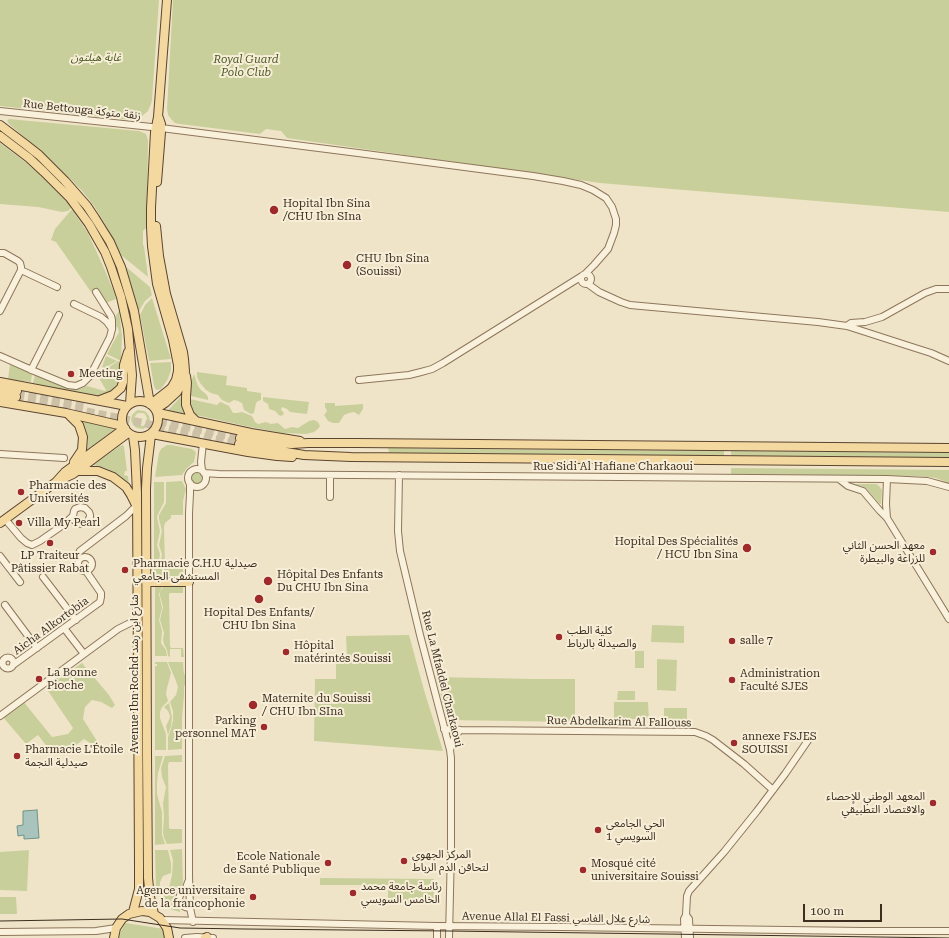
<!DOCTYPE html>
<meta charset="utf-8">
<style>
body{margin:0}
#map{position:relative;width:949px;height:938px;overflow:hidden;background:#f0e4c8;font-family:"Roboto Serif",serif}
canvas{display:block}
.scale{position:absolute;left:803px;top:904px;width:79px;height:18px;box-sizing:border-box;border:2px solid #3d2e20;border-top:0;padding-left:5px;font-size:12px;line-height:14px;white-space:nowrap;color:#3d2e20;-webkit-text-stroke:3px #f7eed8;paint-order:stroke}
</style>
<div id="map">
<canvas width="949" height="938"></canvas>
<div class="scale">100 m</div>
</div>
<script>
const c = document.querySelector('canvas').getContext('2d');
c.lineJoin = 'round';
function fill(path, color) {
  c.fillStyle = color;
  c.fill(path, 'evenodd');
}
function poly(rows) {
  const path = new Path2D();
  for (const r of rows) {
    if (r.length === 3) {
      path.moveTo(r[0] + r[2], r[1]);
      path.arc(r[0], r[1], r[2], 0, 2 * Math.PI);
      continue;
    }
    path.moveTo(r[0], r[1]);
    for (let i = 2; i < r.length; i += 2) path.lineTo(r[i], r[i + 1]);
  }
  return path;
}
function stroke(path, color, width, dash) {
  c.strokeStyle = color;
  c.lineWidth = width;
  c.lineCap = dash ? 'butt' : 'round';
  c.setLineDash(dash || []);
  c.stroke(path);
}
function write(font, color, halo, rows, align = 'center') {
  c.font = font + ' "Roboto Serif","Noto Sans Arabic",serif';
  c.lineWidth = 4;
  c.setLineDash([]);
  c.textBaseline = 'middle';
  c.strokeStyle = halo;
  c.fillStyle = color;
  for (const [text, x, y, turn = 0] of rows) {
    c.save();
    c.translate(x, y);
    c.rotate((+turn || 0) * Math.PI / 180);
    c.textAlign = isNaN(turn) ? turn : align;
    if (halo) c.strokeText(text, 0, 0);
    c.fillText(text, 0, 0);
    c.restore();
  }
}
fill(poly([
 [0,0,159,0,152,100,151,104,148,111,142,116,132,120,0,106],
 [173,0,949,0,949,212,600,183,287,138,281,131,266,129,260,134,180,124,175,123,171,119,168,115,167,109],
 [9,119,139,131,146,134,148,140,147,227,143,231,143,245,144,246,148,277,121,255,113,238,104,222,94,206,83,192,51,160,9,124,7,121],
 [0,129,40,160,78,199,101,231,116,263,128,301,140,361,137,361,136,345,133,330,118,275,109,252,96,228,81,206,55,177,35,157,0,131],
 [0,143,24,161,41,176,72,207,68,211,62,212,38,207,0,204],
 [72,209,88,233,103,266,114,292,116,299,106,303,97,288,91,292,56,242,51,240,55,229],
 [125,266,150,287,152,295,145,301,139,311],
 [152,298,171,359,149,361,140,315,145,305],
 [119,311,122,336,121,361,107,354,119,332,118,328,114,325,115,317],
 [106,356,117,361,103,369,102,367],
 [118,361,121,362,121,376,119,383,112,391,99,396,91,396,33,383,35,375,69,389,80,389,87,386,105,391,106,390,98,376,103,371],
 [171,362,171,370,168,379,161,389,156,390,154,386,150,363],
 [10,364,32,374,31,382,8,379],
 [197,372,227,376,226,385,247,388,247,391,261,393,261,400,258,401,256,403,254,413,251,414,244,410,242,403,238,401,234,400,229,403,222,400,218,395,211,393,206,390,200,383,197,377],
 [194,374,198,386,201,390,206,394,208,397,208,400,191,396,190,395,192,379],
 [181,396,182,396,182,405,185,414,168,411,168,410,176,402],
 [263,397,309,402,307,414,290,412,287,409,282,407,281,410,284,413,283,415,280,416,275,411,269,409,268,404,263,401],
 [190,399,217,405,220,402,221,402,229,406,233,413,236,413,242,412,252,416,255,422,258,424,266,422,271,424,278,423,285,429,292,427,298,428,309,421,314,420,318,422,320,426,318,429,314,432,306,434,282,433,250,427,196,415,194,414,190,404,191,402,189,401],
 [325,403,335,403,335,406,363,404,363,409,359,415,354,412,349,413,344,415,339,423,333,423,328,421,324,415,327,411,325,407],
 [138,410,144,411,146,412,149,416,150,421,149,424,147,426,143,429,137,428,135,427,132,423,131,420,132,415,136,411],
 [138,413,143,413,145,414,147,418,146,423,143,426,138,425,136,424,134,420,135,416],
 [81,421,115,428,115,429,87,450,88,440,86,430],
 [123,445,124,447,127,471,125,471,124,475,128,476,129,485,122,478,114,472,105,468,93,465,120,446],
 [167,445,171,445,192,449,196,452,194,462,187,468,182,475,155,477,159,453,161,449],
 [388,448,454,449,724,451,724,456,655,455,389,453],
 [731,451,949,453,949,458,731,456],
 [731,468,949,470,949,483,936,478,918,476,731,474],
 [197,478,6],
 [182,481,186,489,183,501,183,515,171,515,171,518,165,523,164,527,165,568,183,569,183,576,164,576,164,569,161,561,162,554,159,545,162,531,159,519,159,515,166,503,166,482],
 [154,482,164,482,164,502,159,512,157,517,160,531,157,545,160,554,159,561,162,568,162,576,154,576],
 [854,484,876,484,879,486,882,490,881,504,880,504,866,488,862,486],
 [155,587,162,587,159,594,162,608,159,620,162,631,161,643,166,650,167,656,155,656],
 [163,587,183,587,183,593,170,593,169,594,170,646,171,648,183,648,184,657,181,657,181,649,170,649,170,657,168,656,167,650,164,644,163,640,164,633,160,620,163,607,160,596,160,592],
 [652,625,684,626,684,643,651,642],
 [409,635,424,690,443,751,314,741,315,679,336,679,336,657,347,657,346,636],
 [635,651,644,651,644,668,635,668],
 [657,659,677,660,676,691,657,690],
 [155,662,167,662,171,673,167,688,166,694,168,701,162,707,160,712,160,718,166,734,166,750,155,750,155,666,157,666,157,664,155,664],
 [168,662,183,662,184,674,186,675,186,685,184,686,184,696,182,718,182,749,168,750,168,737,171,729,173,720,173,711,170,702,176,695,178,687,176,681],
 [82,663,109,695,115,705,112,708,101,702,92,700,85,707,83,719,97,741,98,748,84,739,72,748,60,754,48,748,38,735,26,744,2,716,23,701,52,737,68,734,73,728,46,688],
 [436,677,534,679,575,679,575,722,447,720],
 [618,691,635,691,635,700,617,700],
 [614,702,648,702,649,719,614,719],
 [169,703,172,717,171,726,168,735,166,726,169,720,170,716,168,711,164,707],
 [664,708,687,708,687,719,664,719],
 [182,755,182,762,169,762,168,765,169,828,171,829,182,829,182,843,167,844,164,838,163,832,164,817,163,803,166,787,162,777,161,768,165,756],
 [155,756,163,756,158,773,157,783,157,794,162,812,162,835,165,844,155,845],
 [182,849,183,884,176,892,174,900,175,905,180,910,180,912,170,909,165,906,160,900,169,888,172,875,173,860,170,850],
 [29,850,27,891,0,890,0,852],
 [155,850,168,850,171,863,171,873,163,876,160,882,160,889,163,894,160,899,156,889],
 [320,878,434,879,434,900,433,902,428,904,388,904,388,885,320,885],
 [0,897,16,897,17,914,0,914],
 [125,923,145,926,164,929,166,938,119,938,121,931]
]), '#c9cf9b');
const water = poly([
 [37,810,39,838,24,839,24,835,18,836,17,826,23,825,23,811,37,810]
]);
fill(water, '#a9c4bc');
stroke(water, '#6f938a', 1);
stroke(poly([
 [17,391,87,406],
 [16,397,138,422,239,444],
 [159,421,240,438]
]), '#ccc0a6', 8, [8, 4]);
const minor = poly([
 [0,111,161,128,358,153,533,176,563,181,581,185,593,190,606,198,612,207,616,219,616,225,614,233,608,249,594,265,585,274],
 [0,253,4,253,18,261,20,263,21,267,21,270,0,311],
 [21,270,57,287],
 [586,279,5],
 [588,284,599,292,621,302,630,305,818,322,847,326,909,346,931,353,949,361],
 [74,304,101,317,107,322,112,329],
 [847,326,851,323,865,322,882,317,925,293,936,289,949,289],
 [0,356,34,371,68,385,76,386,83,383,90,376,110,337,112,329,112,320,111,316,96,292],
 [31,370,59,315],
 [359,380,409,375,421,372,432,369,443,363,582,276],
 [0,454,64,458],
 [197,478,9],
 [202,470,201,462,203,443],
 [204,473,219,474,887,479,927,481,949,487],
 [399,475,398,531,400,551,420,635,450,750,451,758,451,847,449,938],
 [839,479,848,486,863,491,880,511,887,518,949,619],
 [190,483,190,494,189,513,189,876,190,908,193,922],
 [330,497,330,475],
 [887,518,886,504,887,479],
 [5,519,21,538,27,543,32,545,40,541,63,525,73,516,73,519,77,523,82,524,87,522,90,517,90,515,89,512,85,508,80,507,75,509,74,511,73,516],
 [80,551,126,516,133,509,137,508],
 [0,556,20,582],
 [85,564,7],
 [43,577,76,620],
 [5,605,37,648],
 [64,628,84,654],
 [8,663,5.5],
 [13,665,100,602,101,597,101,593,86,571],
 [0,716,118,629,138,619],
 [444,729,460,730,695,732,706,736,713,740,744,764,773,790],
 [450,750,454,738,460,730],
 [188,882,186,888,180,895,179,899,182,905,185,907,190,908],
 [686,915,689,919,690,938],
 [162,920,437,926,563,927,863,931,949,931],
 [0,932,96,931,116,928],
 [185,938,197,937,213,938],
 [437,938,437,926],
 [685,938,684,919,686,915,687,896,689,891,724,852,757,811,785,774,809,739]
]);
const major = poly([
 [0,125,25,144,39,155,65,181,87,206,95,218,110,242,121,267,134,311,150,404],
 [0,136,29,158,44,172,70,198,89,224,105,252,111,267,121,297,128,329,132,375,130,404],
 [157,182,161,132,161,124,159,118],
 [186,376,187,383,186,397,186,405,190,415,196,421],
 [0,382,127,406],
 [0,388,17,391],
 [0,394,16,397],
 [100,400,113,395,121,388,123,382,124,365,128,352],
 [140,419,18],
 [0,402,66,413,123,426],
 [151,404,169,390,172,387,176,380,178,371,178,365,173,340,157,284,152,246,151,227,151,208,155,132,158,117,167,0],
 [156,409,165,403,177,392,182,383,185,371,184,359,183,352,166,294,159,256,156,226],
 [158,413,251,433,300,441],
 [68,414,79,425,83,437,82,450,74,462],
 [152,434,248,452,277,456,292,457],
 [151,435,147,468,146,489,147,753,148,878,150,897,154,914],
 [133,436,135,450,137,493,139,866,139,889,133,912],
 [240,438,270,443,292,444,308,443,356,443,949,448],
 [239,444,304,455,351,457,949,462],
 [76,471,98,471,113,477,126,487,131,495,136,505],
 [60,480,73,474,128,433],
 [0,523,56,482,65,472,125,428],
 [146,582,189,582],
 [114,938,116,928,122,919,129,914,142,911,150,912,160,918,167,928,169,938],
 [205,938,207,937]
]);
stroke(minor, '#8d765c', 8);
stroke(major, '#5b4430', 10);
stroke(minor, '#faf1dc', 6);
stroke(major, '#f3d9a0', 8);
stroke(poly([
 [0,921,122,919,180,928,245,929,449,931,949,938]
]), '#3d2e20', 1);
for (const [x, y, r, color] of [
 [274,210,5,"#9e2a2b"],
 [347,265,5,"#9e2a2b"],
 [71,374,4,"#9e2a2b"],
 [21,492,4,"#9e2a2b"],
 [19,523,4,"#9e2a2b"],
 [50,543,4,"#9e2a2b"],
 [747,548,5,"#9e2a2b"],
 [933,552,4,"#9e2a2b"],
 [125,570,4,"#9e2a2b"],
 [268,581,5,"#9e2a2b"],
 [259,599,5,"#9e2a2b"],
 [559,637,4,"#9e2a2b"],
 [732,641,4,"#9e2a2b"],
 [286,652,4,"#9e2a2b"],
 [39,679,4,"#9e2a2b"],
 [732,680,4,"#9e2a2b"],
 [253,705,5,"#9e2a2b"],
 [264,727,4,"#9e2a2b"],
 [734,743,4,"#9e2a2b"],
 [17,756,4,"#9e2a2b"],
 [933,803,4,"#9e2a2b"],
 [598,830,4,"#9e2a2b"],
 [404,861,4,"#9e2a2b"],
 [328,863,4,"#9e2a2b"],
 [583,870,4,"#9e2a2b"],
 [353,893,4,"#9e2a2b"],
 [253,897,4,"#9e2a2b"]
]) {
  const dot = new Path2D();
  dot.arc(x, y, r, 0, 2 * Math.PI);
  c.fillStyle = color;
  c.fill(dot);
  stroke(dot, '#f7eed8', 1.5);
}
write('italic 11px', '#4d5a26', '#f7eed8', [
 ["غابة هيلتون",96,58],
 ["Royal Guard",246,60],
 ["Polo Club",246,73]
]);
write('11px', '#3d2e20', '#f7eed8', [
 ["Rue Bettouga زنقة متوكة",82,110,6],
 ["Rue Sidi Al Hafiane Charkaoui",613,467],
 ["Aicha Alkortobia",51,626,-36],
 ["Avenue Ibn Rochd شارع ابن رشد",135,674,-90],
 ["Rue La Mfaddel Charkaoui",442,679,76],
 ["Rue Abdelkarim Al Fallouss",619,722,1],
 ["Avenue Allal El Fassi شارع علال الفاسي",556,918,1]
]);
write('11px', '#3d2e20', '#f7eed8', [
 ["Hopital Ibn Sina",283,204],
 ["/CHU Ibn SIna",283,217],
 ["CHU Ibn Sina",356,259],
 ["(Souissi)",356,272],
 ["Meeting",79,374],
 ["Pharmacie des",29,486],
 ["Universités",29,499],
 ["Villa My Pearl",27,523],
 ["Hopital Des Spécialités",738,542,"right"],
 ["/ HCU Ibn Sina",738,555,"right"],
 ["معهد الحسن الثاني",925,546,"right"],
 ["للزراعة والبيطرة",925,559,"right"],
 ["LP Traiteur",50,556,"center"],
 ["Pâtissier Rabat",50,569,"center"],
 ["Pharmacie C.H.U صيدلية",133,564],
 ["المستشفى الجامعي",133,577],
 ["Hôpital Des Enfants",277,575],
 ["Du CHU Ibn Sina",277,588],
 ["Hopital Des Enfants/",259,613,"center"],
 ["CHU Ibn Sina",259,626,"center"],
 ["كلية الطب",567,631],
 ["والصيدلة بالرباط",567,644],
 ["salle 7",740,641],
 ["Hôpital",294,646],
 ["matérintés Souissi",294,659],
 ["La Bonne",47,673],
 ["Pioche",47,686],
 ["Administration",740,674],
 ["Faculté SJES",740,687],
 ["Maternite du Souissi",262,699],
 ["/ CHU Ibn SIna",262,712],
 ["Parking",256,721,"right"],
 ["personnel MAT",256,734,"right"],
 ["annexe FSJES",742,737],
 ["SOUISSI",742,750],
 ["Pharmacie L'Étoile",25,750],
 ["صيدلية النجمة",25,763],
 ["المعهد الوطني للإحصاء",925,797,"right"],
 ["والاقتصاد التطبيقي",925,810,"right"],
 ["الحي الجامعي",606,824],
 ["السويسي 1",606,837],
 ["المركز الجهوي",412,855],
 ["لتحاقن الدم الرباط",412,868],
 ["Ecole Nationale",320,857,"right"],
 ["de Santé Publique",320,870,"right"],
 ["Mosqué cité",591,864],
 ["universitaire Souissi",591,877],
 ["رئاسة جامعة محمد",361,887],
 ["الخامس السويسي",361,900],
 ["Agence universitaire",245,891,"right"],
 ["de la francophonie",245,904,"right"]
], 'left');
</script>
